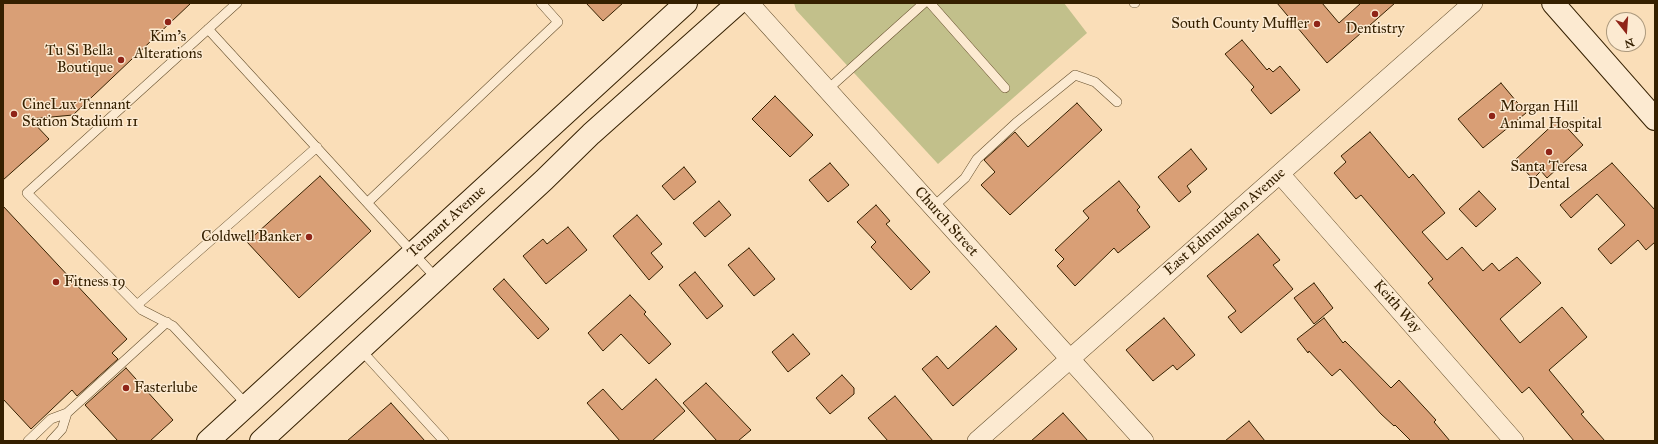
<!DOCTYPE html>
<meta charset="utf-8">
<style>
body{margin:0}
#map{position:relative;width:1658px;height:444px;overflow:hidden;background:#fadeb8;font-family:"IM FELL Great Primer",serif}
canvas{display:block}
.frame{position:absolute;inset:0;border:4px solid #352000;pointer-events:none}
.north{position:absolute;left:1606px;top:12px;width:40px;height:40px;box-sizing:border-box;background:#fcead1;border:1px solid #ac997d;border-radius:50%;rotate:163deg;font-size:11px;font-weight:700;line-height:16px;text-align:center;color:#352000}
.north::after{content:'';display:block;margin:auto;width:14px;height:18px;background:#8f2418;clip-path:polygon(50% 0,100% 100%,50% 72%,0 100%)}
</style>
<div id="map">
<canvas width="1658" height="444"></canvas>
<div class="frame"></div>
<div class="north">N</div>
</div>
<script>
const c = document.querySelector('canvas').getContext('2d');
c.lineJoin = 'round';
function fill(path, color) {
  c.fillStyle = color;
  c.fill(path, 'evenodd');
}
function poly(rows) {
  const path = new Path2D();
  for (const r of rows) {
    path.moveTo(r[0], r[1]);
    for (let i = 2; i < r.length; i += 2) path.lineTo(r[i], r[i + 1]);
  }
  return path;
}
function stroke(path, color, width, dash) {
  c.strokeStyle = color;
  c.lineWidth = width;
  c.lineCap = dash ? 'butt' : 'round';
  c.setLineDash(dash || []);
  c.stroke(path);
}
function write(font, color, halo, rows, align = 'center') {
  c.font = font + ' "IM FELL Great Primer",serif';
  c.lineWidth = 3;
  c.setLineDash([]);
  c.textBaseline = 'middle';
  c.strokeStyle = halo;
  c.fillStyle = color;
  for (const [text, x, y, turn = 0] of rows) {
    c.save();
    c.translate(x, y);
    c.rotate((+turn || 0) * Math.PI / 180);
    c.textAlign = isNaN(turn) ? turn : align;
    if (halo) c.strokeText(text, 0, 0);
    c.fillText(text, 0, 0);
    c.restore();
  }
}
fill(poly([
 [794,3,1064,3,1087,33,938,164,796,10]
]), '#c2c08b');
const building = poly([
 [3,3,191,3,73,115,30,119,49,139,3,180,3,3],
 [586,3,623,3,603,21,586,3],
 [1277,3,1322,3,1339,23,1361,3,1395,3,1327,63,1277,3],
 [1242,40,1267,70,1269,68,1273,72,1280,66,1300,90,1271,114,1251,90,1254,87,1225,54,1242,40],
 [1501,83,1526,113,1483,148,1458,119,1501,83],
 [775,96,813,135,790,157,752,119,775,96],
 [1077,103,1102,130,1010,215,981,185,995,172,984,160,1015,132,1028,147,1077,103],
 [1559,119,1583,145,1547,178,1541,171,1533,179,1515,160,1559,119],
 [1370,132,1409,178,1413,174,1445,213,1422,232,1447,260,1462,247,1483,271,1492,263,1499,271,1517,257,1541,283,1500,319,1520,343,1562,307,1587,337,1549,370,1584,412,1581,414,1605,441,1574,441,1529,387,1522,393,1428,283,1433,279,1361,195,1356,199,1334,173,1346,162,1341,156,1370,132],
 [1191,149,1207,169,1187,186,1191,192,1179,202,1158,177,1191,149],
 [830,163,849,185,828,202,809,180,830,163],
 [1612,163,1655,210,1655,242,1646,250,1638,240,1611,264,1598,249,1625,225,1597,194,1571,218,1560,205,1612,163],
 [684,167,696,182,674,200,662,186,684,167],
 [320,176,371,231,299,298,247,242,320,176],
 [1119,181,1140,207,1137,210,1150,227,1118,253,1114,248,1075,286,1057,266,1064,259,1055,250,1089,218,1083,211,1119,181],
 [1479,191,1496,209,1476,227,1459,209,1479,191],
 [719,201,731,215,705,237,693,223,719,201],
 [876,205,890,221,886,224,930,272,911,290,871,247,876,242,857,222,876,205],
 [3,206,127,339,112,353,118,359,77,396,72,390,31,429,3,399,3,206],
 [637,215,662,244,651,253,663,267,649,280,613,236,637,215],
 [568,227,587,250,546,284,523,256,543,239,547,244,568,227],
 [1258,234,1280,260,1273,265,1293,289,1241,333,1228,317,1236,311,1207,276,1258,234],
 [749,248,775,279,754,296,728,265,749,248],
 [695,272,723,306,707,319,679,285,695,272],
 [504,279,549,329,538,339,493,289,504,279],
 [1314,283,1333,308,1314,324,1294,298,1314,283],
 [630,295,646,312,644,314,671,344,649,364,621,334,603,351,588,333,630,295],
 [1164,318,1195,355,1177,370,1173,365,1153,381,1126,350,1164,318],
 [1324,318,1343,343,1345,341,1391,388,1399,380,1436,420,1434,422,1450,441,1411,441,1395,425,1394,426,1381,414,1340,369,1332,376,1309,351,1308,353,1297,339,1324,318],
 [996,326,1017,349,953,406,922,369,937,356,948,369,996,326],
 [793,334,810,354,788,372,772,352,793,334],
 [126,368,173,420,150,441,118,441,85,405,126,368],
 [842,375,854,388,854,394,830,414,816,398,842,375],
 [656,379,685,411,652,441,620,441,587,403,603,389,622,410,656,379],
 [706,383,751,430,738,441,717,441,683,403,706,383],
 [895,396,933,441,888,441,868,418,895,396],
 [391,403,425,441,347,441,391,403],
 [1063,413,1088,441,1031,441,1063,413],
 [1249,421,1265,441,1225,441,1249,421]
]);
fill(building, '#d99f76');
stroke(building, '#352000', 1);
const lane = poly([
 [237,3,27,193,142,310,173,326,247,405],
 [930,3,1005,88],
 [1134,3,1135,3],
 [208,29,437,279],
 [827,90,924,3],
 [368,202,558,22,541,3],
 [933,207,965,178,977,159,1016,123,1075,75,1095,82,1117,102],
 [137,305,317,147],
 [360,349,444,441],
 [28,441,51,419,67,413,167,322],
 [51,441,62,429,67,413]
]);
const street = poly([
 [749,3,1144,441],
 [1280,174,1514,441],
 [977,441,1473,3]
]);
const secondary = poly([
 [1553,3,1655,119],
 [208,441,686,3],
 [261,441,544,180,591,134,738,3]
]);
stroke(lane, '#66502e', 10);
stroke(street, '#66502e', 20);
stroke(secondary, '#352000', 24);
stroke(lane, '#fcead1', 9);
stroke(street, '#fcead1', 19);
stroke(secondary, '#fcead1', 22);
for (const [x, y, r, color] of [
 [1375,14,4,"#8f2418"],
 [168,22,4,"#8f2418"],
 [1317,24,4,"#8f2418"],
 [121,60,4,"#8f2418"],
 [14,114,4,"#8f2418"],
 [1492,116,4,"#8f2418"],
 [1549,152,4,"#8f2418"],
 [309,237,4,"#8f2418"],
 [56,282,4,"#8f2418"],
 [126,388,4,"#8f2418"]
]) {
  const dot = new Path2D();
  dot.arc(x, y, r, 0, 2 * Math.PI);
  c.fillStyle = color;
  c.fill(dot);
  stroke(dot, '#fcead1', 1.5);
}
write('15px', '#352000', '#fcead1', [
 ["South County Muffler",1309,24,"right"],
 ["Dentistry",1375,29,"center"],
 ["Kim’s",168,37,"center"],
 ["Alterations",168,54,"center"],
 ["Tu Si Bella",113,51,"right"],
 ["Boutique",113,68,"right"],
 ["CineLux Tennant",22,105],
 ["Station Stadium 11",22,122],
 ["Morgan Hill",1500,107],
 ["Animal Hospital",1500,124],
 ["Santa Teresa",1549,167,"center"],
 ["Dental",1549,184,"center"],
 ["Coldwell Banker",301,237,"right"],
 ["Fitness 19",64,282],
 ["Fasterlube",134,388]
], 'left');
write('15px', '#352000', '#fcead1', [
 ["Tennant Avenue",447,222,-42],
 ["Church Street",946,222,48],
 ["East Edmundson Avenue",1225,222,-41],
 ["Keith Way",1397,307,49]
]);
</script>
